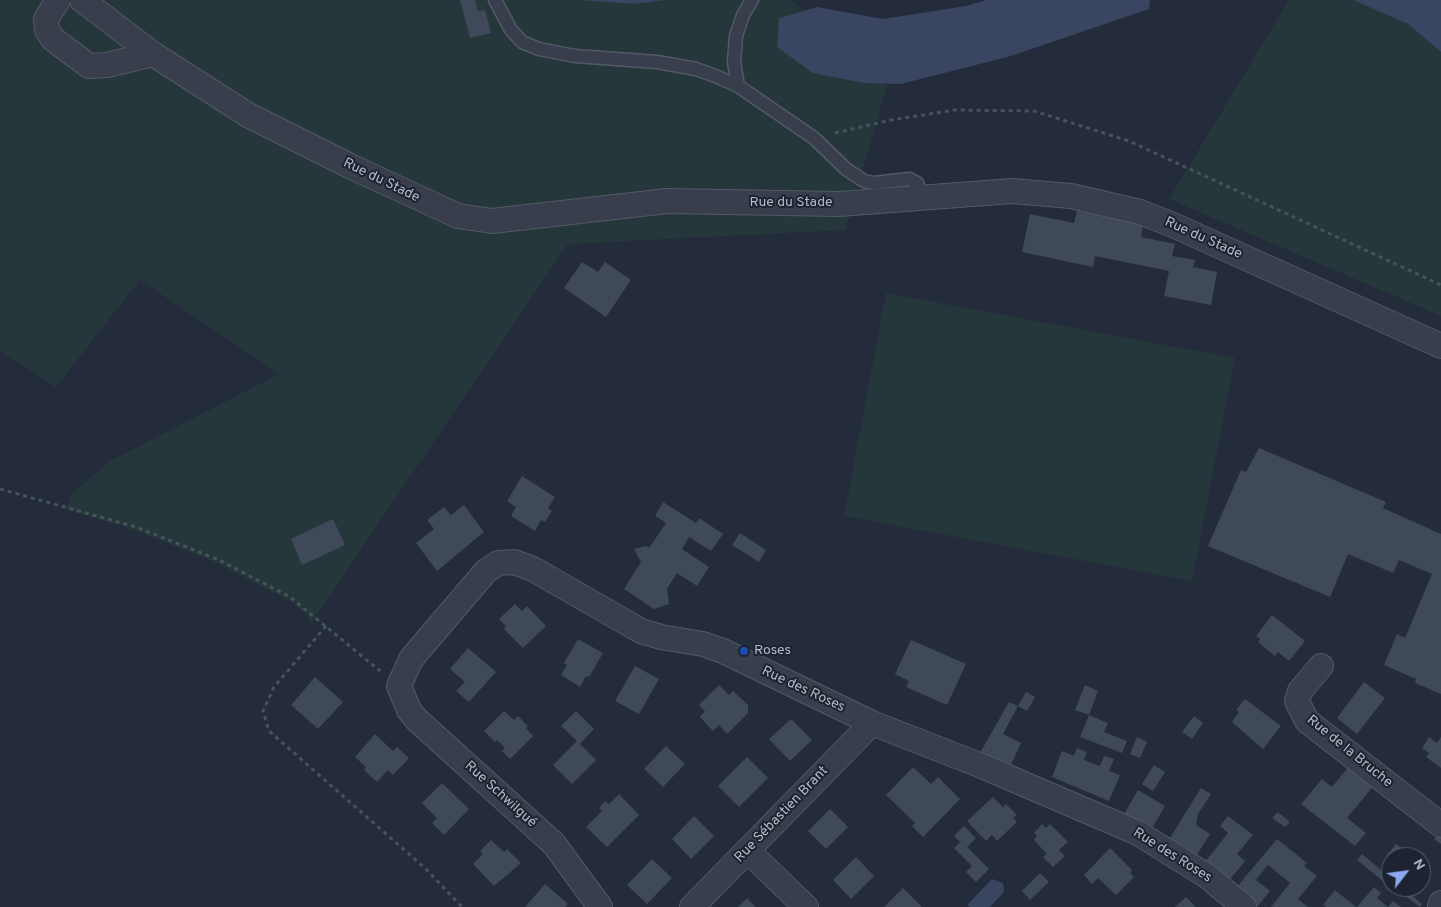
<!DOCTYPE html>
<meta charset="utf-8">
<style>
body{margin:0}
#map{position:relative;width:1441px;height:907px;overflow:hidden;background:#242b3a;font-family:Overpass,sans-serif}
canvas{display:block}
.north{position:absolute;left:1381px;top:847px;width:50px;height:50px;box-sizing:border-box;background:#1d2330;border:1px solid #595f6c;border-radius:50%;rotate:60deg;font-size:14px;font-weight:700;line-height:20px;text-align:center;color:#b3b9c6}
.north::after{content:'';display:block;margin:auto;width:18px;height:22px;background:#8da9f2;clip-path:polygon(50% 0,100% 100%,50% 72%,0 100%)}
</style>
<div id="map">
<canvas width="1441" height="907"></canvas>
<div class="north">N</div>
</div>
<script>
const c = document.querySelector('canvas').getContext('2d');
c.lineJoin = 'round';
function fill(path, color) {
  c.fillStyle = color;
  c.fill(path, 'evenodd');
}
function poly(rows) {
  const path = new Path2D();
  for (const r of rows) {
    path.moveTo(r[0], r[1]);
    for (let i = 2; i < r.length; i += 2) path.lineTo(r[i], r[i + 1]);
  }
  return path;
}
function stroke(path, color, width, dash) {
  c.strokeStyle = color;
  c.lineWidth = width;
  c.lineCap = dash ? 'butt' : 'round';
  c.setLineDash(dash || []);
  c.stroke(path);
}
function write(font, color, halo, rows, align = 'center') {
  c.font = font + ' Overpass,sans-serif';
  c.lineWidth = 4;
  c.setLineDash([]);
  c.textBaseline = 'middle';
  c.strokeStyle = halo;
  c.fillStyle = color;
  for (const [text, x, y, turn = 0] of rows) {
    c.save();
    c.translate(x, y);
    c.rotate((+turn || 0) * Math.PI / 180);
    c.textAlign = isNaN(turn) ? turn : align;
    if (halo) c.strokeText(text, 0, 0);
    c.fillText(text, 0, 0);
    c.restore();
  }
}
fill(poly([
 [0,0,791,0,887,86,845,230,568,244,311,623,307,615,293,603,215,562,137,531,66,509,71,495,110,461,279,374,140,280,56,387,0,351],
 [1289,0,1353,0,1408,24,1441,52,1441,316,1169,199],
 [886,293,1235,358,1192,581,844,516]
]), '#26373b');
fill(poly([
 [580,0,665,0,635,4],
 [986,0,1150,0,1149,9,1011,56,901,84,864,83,813,73,777,47,779,18,817,7,883,19,966,6],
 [1353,0,1441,0,1441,52,1408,24],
 [992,879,1003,883,1004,892,990,907,970,907,967,905]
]), '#394561');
fill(poly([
 [460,0,475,0,478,11,485,10,491,33,470,38],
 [1077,211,1143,224,1141,237,1175,244,1172,256,1195,260,1193,267,1217,272,1211,305,1164,296,1169,271,1095,256,1093,267,1022,252,1030,214,1074,223],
 [582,262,598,272,605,262,631,280,606,317,564,288],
 [1259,448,1386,502,1383,508,1441,534,1441,694,1415,683,1416,679,1384,665,1397,634,1405,638,1432,574,1399,560,1393,573,1348,554,1330,597,1208,546,1241,470,1246,472],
 [522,476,555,497,548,508,552,511,545,522,541,520,535,531,511,516,516,507,507,501],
 [663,502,696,523,699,518,723,534,711,551,689,537,682,549,709,567,697,586,677,573,667,589,669,604,654,609,624,589,641,562,634,549,646,546,649,548,666,523,655,516],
 [464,505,484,532,437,571,416,543,434,529,427,520,444,507,451,515],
 [333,519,345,545,302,565,291,539],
 [740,533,766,550,759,562,732,545],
 [515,604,522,611,527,606,546,626,523,648,504,629,506,626,499,619],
 [1272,615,1305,641,1289,661,1278,652,1275,656,1258,642,1260,639,1256,636],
 [578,639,603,653,589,677,586,676,580,687,561,675,567,665,564,663],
 [911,640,966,664,947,705,906,687,909,681,895,674],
 [468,648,496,672,469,702,456,691,465,682,450,669],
 [635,666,659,679,639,714,615,701],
 [315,677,343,702,318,729,291,705],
 [1364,682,1385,698,1357,734,1337,718],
 [719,685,729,695,733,691,748,705,748,713,727,734,719,725,713,731,700,717,705,711,699,705],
 [1085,685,1098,691,1089,715,1075,710],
 [1026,692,1035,697,1027,711,1018,706,1003,734,1021,743,1010,767,980,753,1009,702,1018,706],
 [1245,699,1281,726,1263,749,1232,722,1239,712,1236,710],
 [504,711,514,720,518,716,528,726,526,728,533,736,510,759,502,751,505,748,497,740,495,742,484,731],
 [576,711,594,729,580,744,596,760,572,784,553,765,577,741,561,726],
 [1089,715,1108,723,1104,732,1127,741,1122,753,1080,737],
 [1194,716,1203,723,1192,739,1182,732],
 [791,719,812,740,790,761,769,739],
 [375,734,393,751,397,747,409,758,393,775,388,770,377,782,364,770,366,767,355,757],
 [1137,737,1147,742,1140,758,1130,754],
 [1429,737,1437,743,1441,737,1441,768,1426,757,1429,753,1422,748],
 [666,746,685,764,663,787,644,769],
 [1077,748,1087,752,1084,760,1100,766,1104,756,1114,759,1109,771,1120,775,1109,801,1052,777,1062,751,1074,756],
 [747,757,768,778,739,807,718,786],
 [1351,764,1375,784,1347,818,1366,833,1355,846,1301,804,1322,779,1332,787],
 [1154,765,1165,772,1153,791,1142,784],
 [913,767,931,784,938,777,960,799,923,837,912,826,915,823,886,795],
 [442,783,469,809,444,835,432,823,437,818,422,803],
 [1201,788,1211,794,1198,814,1196,825,1210,834,1195,858,1168,841],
 [1138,790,1165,806,1151,830,1124,814],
 [619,794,639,815,607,847,586,827,602,811,599,808,605,801,609,804],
 [993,797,1003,807,1006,804,1017,815,1013,818,1017,822,997,841,992,835,986,841,967,821],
 [830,809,848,827,826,849,808,831],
 [1278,812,1290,822,1285,827,1272,818],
 [694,816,714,836,691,859,672,839],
 [1228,816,1253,835,1237,854,1245,861,1228,882,1204,863,1228,833,1220,826],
 [1042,824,1046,828,1050,824,1068,842,1059,850,1065,856,1053,867,1043,857,1047,854,1034,840,1037,836,1034,833],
 [964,826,976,838,967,847,989,869,976,882,966,872,972,866,954,848,960,842,954,836],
 [1439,833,1441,834,1441,844,1434,839],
 [1277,839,1307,863,1304,866,1317,876,1298,899,1308,907,1271,907,1290,883,1268,865,1256,880,1270,891,1258,906,1236,888],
 [491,840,504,852,507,849,521,863,494,886,473,864,483,854,480,851],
 [1396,844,1415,857,1418,853,1424,859,1422,862,1429,868,1421,879,1421,857,1391,857,1391,859,1387,855],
 [1110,848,1132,870,1130,873,1134,877,1116,895,1098,878,1092,884,1084,875],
 [1362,854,1391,878,1391,887,1402,887,1422,904,1420,907,1400,892,1399,894,1357,860],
 [856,857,874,876,851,899,833,880],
 [652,859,672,878,647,904,627,885],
 [1391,861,1391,875,1384,870],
 [1040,873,1049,882,1030,900,1022,891],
 [545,884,568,904,565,907,525,907],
 [1374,887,1381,893,1377,898,1388,907,1393,901,1401,907,1357,907],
 [903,888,922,907,884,907],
 [1335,890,1346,899,1356,907,1326,907,1323,905],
 [1186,897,1196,907,1175,907],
 [747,898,756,907,738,907]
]), '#404959');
const service = poly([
 [495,0,511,30,522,42,539,49,575,56,657,62,696,69,718,77,738,86,814,138,846,169,864,181,874,183,910,179,917,183,923,198],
 [738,86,734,62,736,36,743,15,752,0]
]);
const minor = poly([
 [58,0,46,19,47,30,53,39,89,66,107,65,153,54],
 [82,0,153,54,248,115,352,167,458,216,492,221,667,201,839,204,1012,191,1071,196,1140,212,1173,225,1441,346],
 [1321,666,1300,691,1297,701,1307,721,1441,825],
 [748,851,806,907],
 [600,907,554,844,416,719,409,710,399,686,411,659,486,571,498,563,514,562,533,569,641,631,661,637,703,644,723,651,872,723,982,766,1138,833,1207,876,1244,907],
 [692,907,872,723],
 [1440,907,1441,903]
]);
stroke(service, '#535966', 15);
stroke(minor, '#535966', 26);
stroke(poly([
 [835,133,891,120,955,110,1034,111,1129,141,1441,285],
 [0,489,136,527,219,560,290,597,380,671],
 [326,626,274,687,263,711,269,731,426,869,462,907]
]), '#445459', 3, [4, 4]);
stroke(service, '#383e4b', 12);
stroke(minor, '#383e4b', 24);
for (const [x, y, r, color] of [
 [744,651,5,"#1a4fb4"]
]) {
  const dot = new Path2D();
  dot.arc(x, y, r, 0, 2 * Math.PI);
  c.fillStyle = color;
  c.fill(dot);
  stroke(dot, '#1d2330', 2);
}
write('14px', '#b3b9c6', '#1d2330', [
 ["Rue du Stade",381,181,26],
 ["Rue du Stade",791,203],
 ["Rue du Stade",1203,239,24],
 ["Rue des Roses",803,690,25],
 ["Rue de la Bruche",1349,752,39],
 ["Rue Schwilgué",500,795,42],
 ["Rue Sébastien Brant",782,815,-46],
 ["Rue des Roses",1172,856,32]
]);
write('14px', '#b3b9c6', '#1d2330', [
 ["Roses",754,651]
], 'left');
</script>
